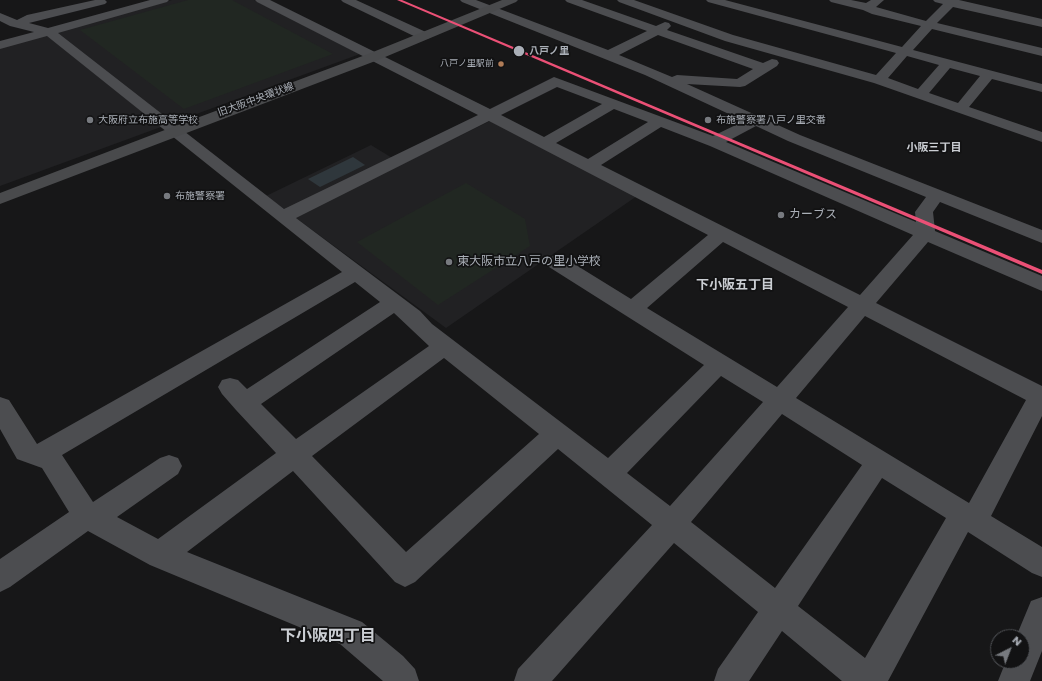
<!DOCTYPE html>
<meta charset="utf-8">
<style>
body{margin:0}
#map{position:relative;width:1042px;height:681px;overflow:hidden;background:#171718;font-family:Poppins,sans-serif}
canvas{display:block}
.north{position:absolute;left:990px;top:629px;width:40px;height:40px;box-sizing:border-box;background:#121213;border:1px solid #4f5155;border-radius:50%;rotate:42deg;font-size:11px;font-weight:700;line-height:16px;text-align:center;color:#aaafb7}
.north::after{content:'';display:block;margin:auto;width:14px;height:18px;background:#777a7f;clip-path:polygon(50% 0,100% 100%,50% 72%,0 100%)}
</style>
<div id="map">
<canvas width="1042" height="681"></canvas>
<div class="north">N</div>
</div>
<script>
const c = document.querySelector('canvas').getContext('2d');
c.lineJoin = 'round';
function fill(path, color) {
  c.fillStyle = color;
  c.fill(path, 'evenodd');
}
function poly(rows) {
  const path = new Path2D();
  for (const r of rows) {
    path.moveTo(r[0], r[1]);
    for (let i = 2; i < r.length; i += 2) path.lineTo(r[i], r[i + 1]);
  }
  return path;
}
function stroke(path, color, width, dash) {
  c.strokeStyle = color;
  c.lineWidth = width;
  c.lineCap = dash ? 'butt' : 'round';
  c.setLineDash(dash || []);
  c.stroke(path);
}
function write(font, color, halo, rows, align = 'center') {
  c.font = font + ' Poppins,"Noto Sans JP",sans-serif';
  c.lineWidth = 3.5;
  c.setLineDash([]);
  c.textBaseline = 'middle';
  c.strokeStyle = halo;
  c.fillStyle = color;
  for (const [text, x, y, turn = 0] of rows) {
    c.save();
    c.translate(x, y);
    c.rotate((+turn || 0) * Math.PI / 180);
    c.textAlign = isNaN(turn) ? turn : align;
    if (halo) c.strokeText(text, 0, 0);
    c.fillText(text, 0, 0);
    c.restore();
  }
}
fill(poly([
 [172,0,254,0,360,54,0,186,0,48],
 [490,121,637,196,446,328,266,196,371,145,402,164]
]), '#212123');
fill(poly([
 [188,0,232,0,333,54,184,109,80,30],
 [466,183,525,219,530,246,438,305,357,242]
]), '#212722');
fill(poly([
 [353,157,365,165,320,187,308,179]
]), '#2f373c');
fill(poly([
 [95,0,105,0,107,2,105,4,29,23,48,28,150,0,169,0,167,2,58,33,284,209,478,115,257,2,255,0,270,0,490,109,554,77,713,136,744,121,645,75,462,2,460,0,476,0,608,50,647,31,567,2,565,0,582,0,656,26,665,22,669,23,671,26,667,30,763,63,772,59,777,60,779,63,777,66,745,86,740,87,687,84,800,135,1042,230,1042,243,940,202,933,212,935,231,1042,276,1042,291,928,242,876,303,1042,386,1042,416,991,516,1042,547,1042,577,1032,573,968,532,888,681,842,681,782,631,749,681,714,681,718,669,758,612,674,543,552,681,514,681,518,669,652,525,558,449,415,582,405,587,395,582,293,471,187,552,362,622,403,656,415,669,419,681,383,681,340,644,150,565,88,531,10,587,0,592,0,559,69,512,42,468,17,459,0,429,0,397,9,400,37,444,342,272,47,36,0,49,0,41,34,32,10,26,0,21,0,13,17,20,27,15,95,0],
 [658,35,753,69,737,79,677,75,672,77,619,55,658,35],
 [557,87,602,104,544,137,501,115,557,87],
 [614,109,648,122,588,159,556,143,614,109],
 [489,121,708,235,631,299,563,257,556,256,549,257,546,262,549,267,704,365,608,458,432,324,420,311,296,218,489,121],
 [756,126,788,141,926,197,915,212,916,222,726,142,756,126],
 [661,127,710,146,913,235,860,295,601,165,661,127],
 [723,242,848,307,777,387,647,308,723,242],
 [355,282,380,302,247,389,238,380,230,378,222,380,218,387,222,394,236,410,276,453,158,539,117,517,178,474,182,466,178,458,169,455,160,458,93,502,62,455,355,282],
 [394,313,429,346,296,439,261,404,394,313],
 [865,316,1026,400,969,503,796,398,865,316],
 [444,358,539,434,406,552,312,456,444,358],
 [721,376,763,402,670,506,627,473,721,376],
 [782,414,862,465,775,588,691,522,782,414],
 [882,478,946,518,865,658,798,606,882,478],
 [341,0,356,0,428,33,430,36,428,39,420,39,343,2,341,0],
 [617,0,634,0,733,35,876,75,896,53,708,2,706,0,725,0,902,47,921,26,872,14,863,10,831,2,829,0,851,0,866,3,871,0,884,0,876,7,926,21,943,4,935,2,933,0,959,0,1042,19,1042,27,953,7,937,23,1042,48,1042,56,932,29,913,50,1042,84,1042,92,992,79,969,107,1042,132,1042,142,874,83,725,41,619,2,617,0],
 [907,56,939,65,918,89,888,78,907,56],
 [950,68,980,76,958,103,929,93,950,68],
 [1042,597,1042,651,1030,681,998,681,1006,661,1022,661,1022,637,1016,637,1031,601,1042,597]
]), '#4c4d50');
fill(poly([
 [502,0,518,0,516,2,378,60,0,204,0,193,170,128,368,54,502,0]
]), '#494a4c');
fill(poly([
 [397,0,402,0,1042,270,1042,274,397,0]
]), '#eb5076');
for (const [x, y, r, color] of [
 [519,51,6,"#aaafb7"],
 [501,64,3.5,"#b07c57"],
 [90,120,4,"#777a7f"],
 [708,120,4,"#777a7f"],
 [167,196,4,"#777a7f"],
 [781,215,4,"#777a7f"],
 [449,262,4,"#777a7f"]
]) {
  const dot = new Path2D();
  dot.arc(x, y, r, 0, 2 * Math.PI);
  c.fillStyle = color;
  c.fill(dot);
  stroke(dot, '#121213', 1.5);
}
write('9px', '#aaafb7', '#121213', [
 ["八戸ノ里駅前",494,64]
], 'right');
write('bold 10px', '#aaafb7', '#121213', [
 ["八戸ノ里",529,51]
], 'left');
write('10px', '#aaafb7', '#121213', [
 ["旧大阪中央環状線",256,100,-20]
]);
write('10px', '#aaafb7', '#121213', [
 ["大阪府立布施高等学校",98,120],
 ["布施警察署八戸ノ里交番",716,120],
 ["布施警察署",175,196]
], 'left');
write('bold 11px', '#cbced3', '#121213', [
 ["小阪三丁目",934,148]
]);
write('12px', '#aaafb7', '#121213', [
 ["カーブス",789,215],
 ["東大阪市立八戸の里小学校",457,262]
], 'left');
write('bold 13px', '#cbced3', '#121213', [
 ["下小阪五丁目",735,286]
]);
write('bold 16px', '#cbced3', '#121213', [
 ["下小阪四丁目",328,637]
]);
</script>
